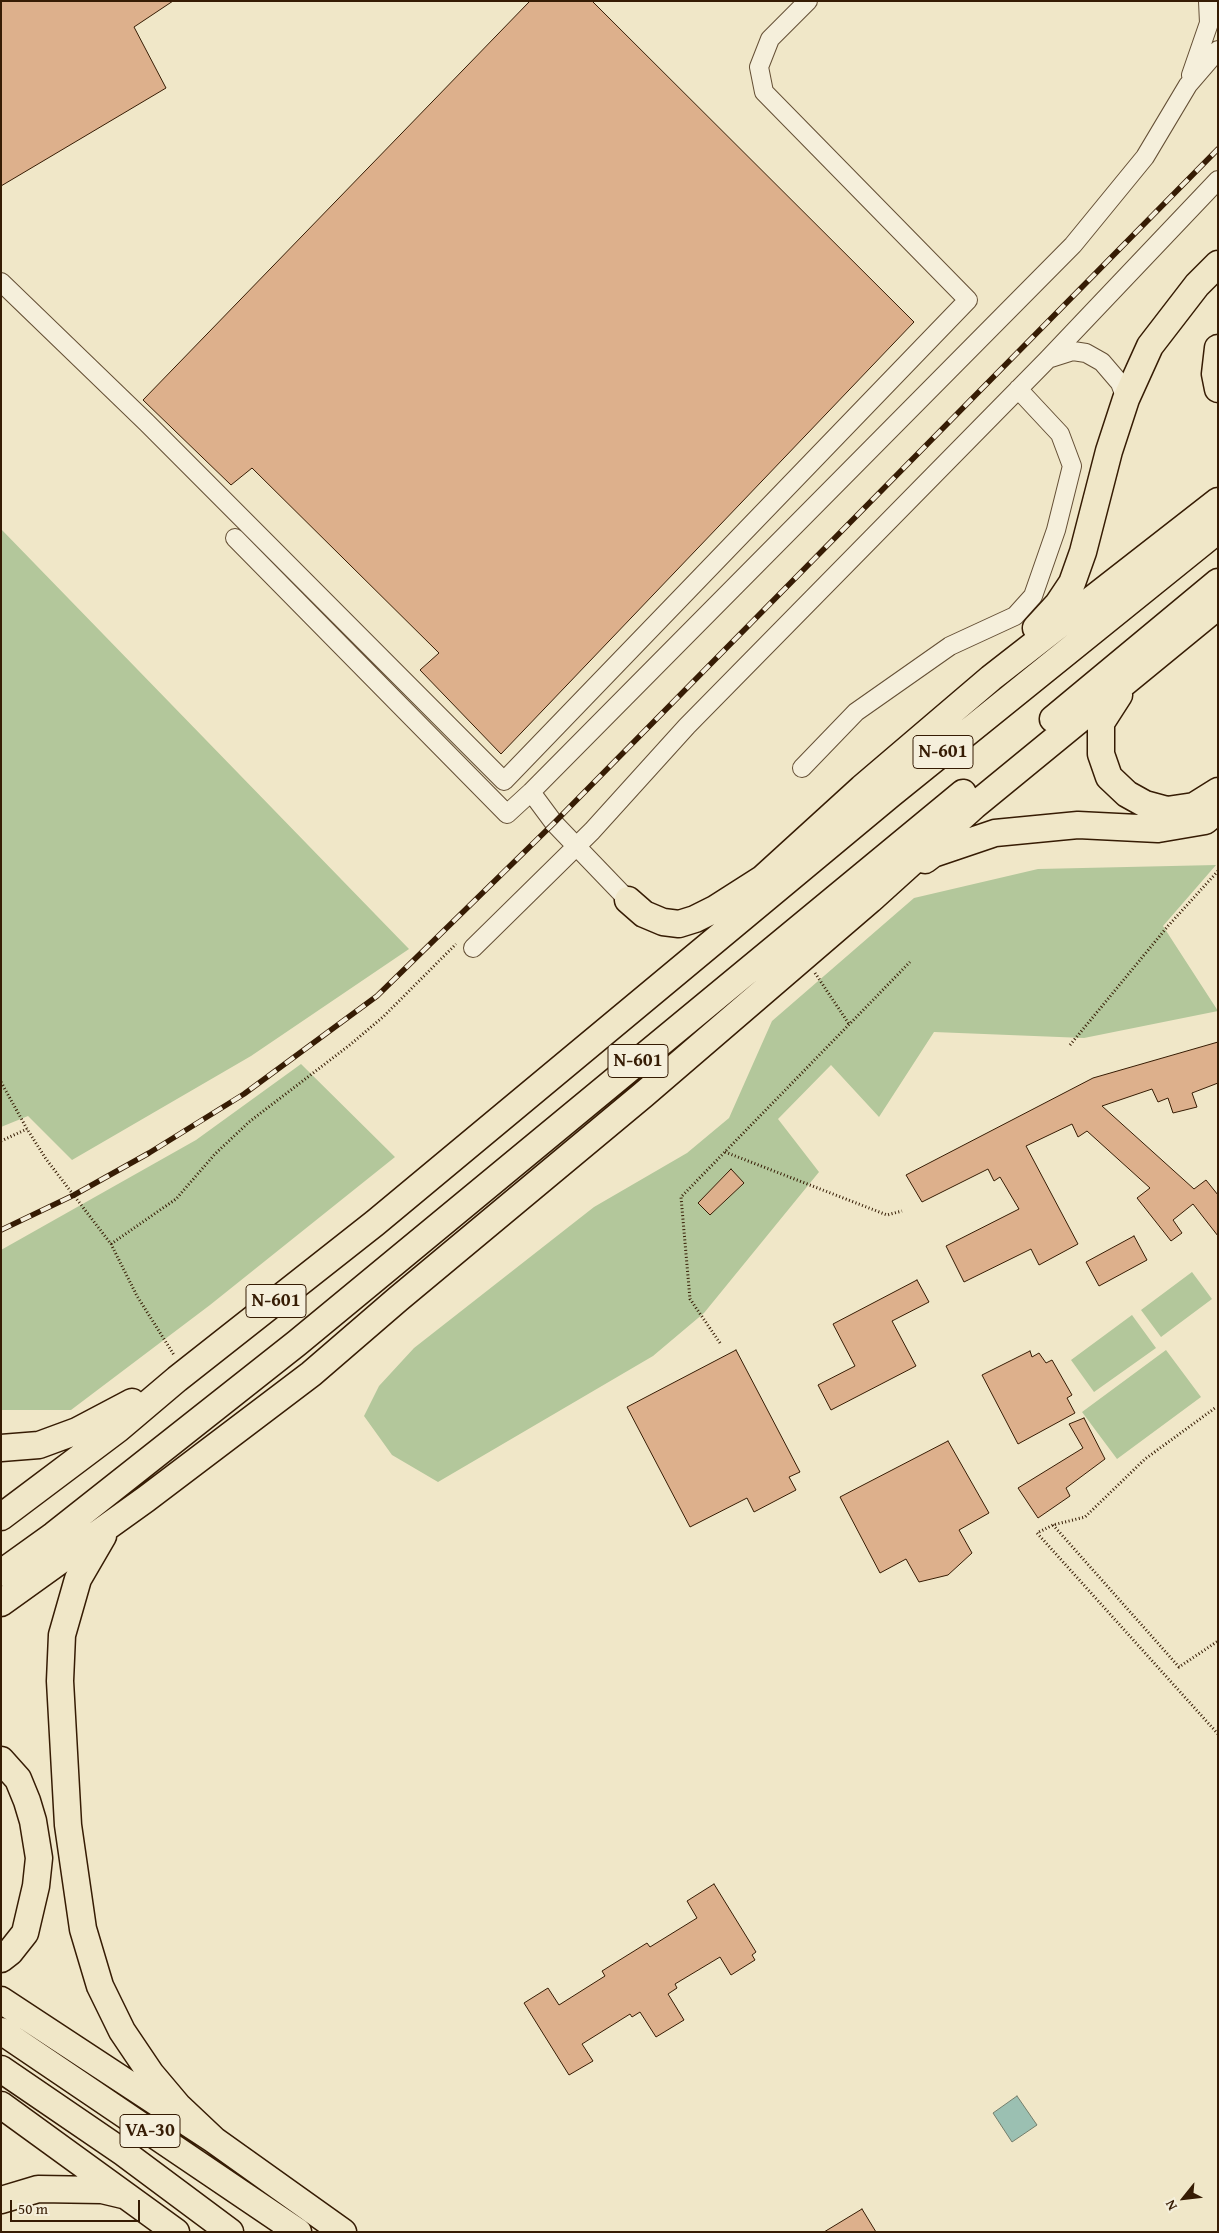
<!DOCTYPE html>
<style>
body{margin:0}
#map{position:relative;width:1219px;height:2233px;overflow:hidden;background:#f0e7c8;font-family:"Gentium Book Plus",serif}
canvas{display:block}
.frame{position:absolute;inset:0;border:2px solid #361c04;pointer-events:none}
.north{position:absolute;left:1159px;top:2173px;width:50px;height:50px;-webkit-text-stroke:4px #f5efdb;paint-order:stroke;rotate:241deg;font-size:14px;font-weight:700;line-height:20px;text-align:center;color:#361c04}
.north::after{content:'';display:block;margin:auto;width:18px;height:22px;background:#361c04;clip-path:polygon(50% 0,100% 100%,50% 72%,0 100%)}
.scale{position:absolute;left:10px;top:2200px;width:130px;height:22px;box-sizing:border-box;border:2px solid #361c04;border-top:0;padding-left:6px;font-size:15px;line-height:18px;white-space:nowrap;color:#361c04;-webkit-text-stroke:4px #f5efdb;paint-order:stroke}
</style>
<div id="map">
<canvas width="1219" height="2233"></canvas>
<div class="frame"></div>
<div class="north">N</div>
<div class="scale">50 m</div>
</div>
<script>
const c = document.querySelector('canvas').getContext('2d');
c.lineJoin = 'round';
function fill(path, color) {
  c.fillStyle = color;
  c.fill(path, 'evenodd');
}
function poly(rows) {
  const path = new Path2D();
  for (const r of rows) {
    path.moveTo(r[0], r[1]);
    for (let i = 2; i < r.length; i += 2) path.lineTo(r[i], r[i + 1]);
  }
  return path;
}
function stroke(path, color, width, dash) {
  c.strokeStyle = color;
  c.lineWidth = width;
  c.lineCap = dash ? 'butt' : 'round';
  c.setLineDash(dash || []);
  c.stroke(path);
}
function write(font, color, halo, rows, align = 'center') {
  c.font = font + ' "Gentium Book Plus",serif';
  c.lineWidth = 4;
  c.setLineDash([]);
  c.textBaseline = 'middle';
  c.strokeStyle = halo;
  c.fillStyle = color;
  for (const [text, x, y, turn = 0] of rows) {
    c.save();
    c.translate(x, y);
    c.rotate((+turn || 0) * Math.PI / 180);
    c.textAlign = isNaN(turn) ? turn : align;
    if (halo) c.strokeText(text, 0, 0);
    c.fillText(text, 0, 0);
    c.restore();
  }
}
fill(poly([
 [1,529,409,949,251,1056,72,1160,28,1116,1,1127],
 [1216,865,1163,926,1218,1011,1084,1038,934,1032,879,1117,831,1065,778,1119,819,1172,704,1313,653,1356,438,1482,392,1455,364,1416,379,1386,414,1348,594,1207,687,1153,729,1118,772,1021,914,898,1038,869],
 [301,1064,395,1157,210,1305,71,1410,1,1410,1,1250,196,1140],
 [1192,1272,1212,1299,1161,1337,1141,1310],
 [1132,1315,1156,1348,1094,1392,1071,1360],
 [1166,1350,1201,1397,1117,1459,1082,1412]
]), '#b3c79b');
const water = poly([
 [1017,2096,1037,2125,1012,2142,993,2113,1017,2096]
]);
fill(water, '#9bc0b2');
stroke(water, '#737e6c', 1);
const building = poly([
 [1,1,173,1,134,27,166,88,1,186,1,1],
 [530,1,592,1,914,322,501,754,420,670,439,653,252,468,231,485,143,400,530,1],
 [1218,1042,1218,1083,1192,1093,1197,1107,1173,1113,1168,1098,1158,1102,1152,1089,1102,1106,1194,1189,1206,1180,1218,1195,1218,1236,1193,1204,1173,1220,1182,1233,1171,1241,1137,1198,1150,1188,1087,1131,1078,1137,1072,1124,1026,1146,1078,1244,1039,1265,1031,1249,964,1282,946,1246,1019,1209,1000,1177,994,1181,988,1169,922,1202,906,1175,1093,1078,1218,1042],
 [731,1169,744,1183,710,1215,698,1203,731,1169],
 [1134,1236,1147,1260,1099,1286,1086,1262,1134,1236],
 [917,1280,929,1302,892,1321,916,1366,831,1410,818,1385,855,1366,833,1324,917,1280],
 [736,1350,800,1472,789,1477,796,1490,754,1512,747,1498,690,1527,627,1407,736,1350],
 [1030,1351,1032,1357,1039,1353,1046,1363,1052,1360,1072,1395,1067,1398,1075,1413,1018,1444,982,1375,1030,1351],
 [1084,1418,1105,1459,1066,1488,1070,1496,1038,1518,1018,1488,1083,1448,1069,1424,1084,1418],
 [948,1441,989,1513,959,1530,972,1553,948,1575,919,1582,906,1559,880,1573,840,1497,948,1441],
 [714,1884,756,1952,752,1955,755,1960,731,1975,720,1957,675,1984,677,1988,668,1994,684,2020,656,2037,640,2012,632,2017,630,2014,582,2044,593,2061,569,2075,524,2003,548,1988,559,2005,605,1976,602,1971,647,1943,650,1947,697,1918,687,1901,714,1884],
 [862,2209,876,2232,824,2232,862,2209]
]);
fill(building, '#ddb08c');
stroke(building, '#361c04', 1);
const minor = poly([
 [1191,75,1209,23,1208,1],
 [1,282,147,423,504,781,968,300,764,92,759,67,770,39,808,1],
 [1051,358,1073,351,1086,353,1102,362,1120,383,1126,399],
 [235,538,507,814,531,792,1073,245,1145,157,1188,85,1218,50],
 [802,768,856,712,950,646,1015,616,1033,596,1056,530,1072,466,1060,434,1018,389],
 [531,792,554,823,628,900],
 [473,948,592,831,687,726,1047,360,1218,180]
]);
const highway = poly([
 [1218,348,1215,374,1218,389],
 [1036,628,1058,604,1072,583,1083,552,1109,451,1126,399,1150,346,1197,285,1218,264],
 [1119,695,1101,723,1101,754,1109,777,1127,794,1145,804,1167,810,1194,806,1218,791],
 [1053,719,1218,582],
 [925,860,933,854,995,833,1078,825,1158,829,1205,821,1218,810],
 [761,880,862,788,991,678,1218,501],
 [628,900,644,914,663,922,679,924,695,919,715,909,762,879],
 [1,1448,39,1445,77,1431,132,1402],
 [1,1517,118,1429,177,1379,375,1223,891,794,1218,530],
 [103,1536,78,1579,62,1635,60,1681,68,1825,83,1929,100,1986,122,2031,151,2074,178,2106,214,2140],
 [1,1573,54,1535,297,1343,963,793],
 [1,1603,146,1499,311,1374,398,1299,643,1095,870,900,974,806,1218,606],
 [1,1760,18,1779,27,1801,33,1821,39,1858,36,1886,25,1933,10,1952,1,1959],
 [1,2000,214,2140,343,2232],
 [1,2031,298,2232],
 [1,2069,124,2153,230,2232],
 [1,2105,176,2232],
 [1,2200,38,2189,102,2190,123,2195]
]);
stroke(minor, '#644f35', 20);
stroke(highway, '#361c04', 29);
stroke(poly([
 [815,973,849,1024],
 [1070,1045,1168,926,1218,871],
 [1,1082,27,1129,46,1159,111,1244,137,1296,174,1355],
 [1,1141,27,1129],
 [725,1152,887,1215,902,1211],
 [111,1244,176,1199,215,1154,249,1122,351,1044,384,1016,456,944],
 [720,1343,690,1299,681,1197,910,962],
 [1218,1408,1215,1408,1145,1459,1085,1517,1053,1525,1037,1533,1218,1734],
 [1053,1525,1179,1667,1218,1641]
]), '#361c04', 3, [1, 2.5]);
stroke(minor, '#f5efdb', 18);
stroke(highway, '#f0e7c8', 26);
const rail = poly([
 [1,1230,74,1195,149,1153,244,1094,377,996,554,823,1218,149]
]);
stroke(rail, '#361c04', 5.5);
stroke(rail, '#f5efdb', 4, [11]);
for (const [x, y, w] of [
 [943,752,60],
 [638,1061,60],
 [276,1301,60],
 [150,2131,60]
]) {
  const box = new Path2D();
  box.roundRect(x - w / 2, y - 16.5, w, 33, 4);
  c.fillStyle = '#f5efdb';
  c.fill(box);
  stroke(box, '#361c04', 1);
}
write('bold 19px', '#361c04', null, [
 ["N-601",943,752],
 ["N-601",638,1061],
 ["N-601",276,1301],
 ["VA-30",150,2131]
]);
</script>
